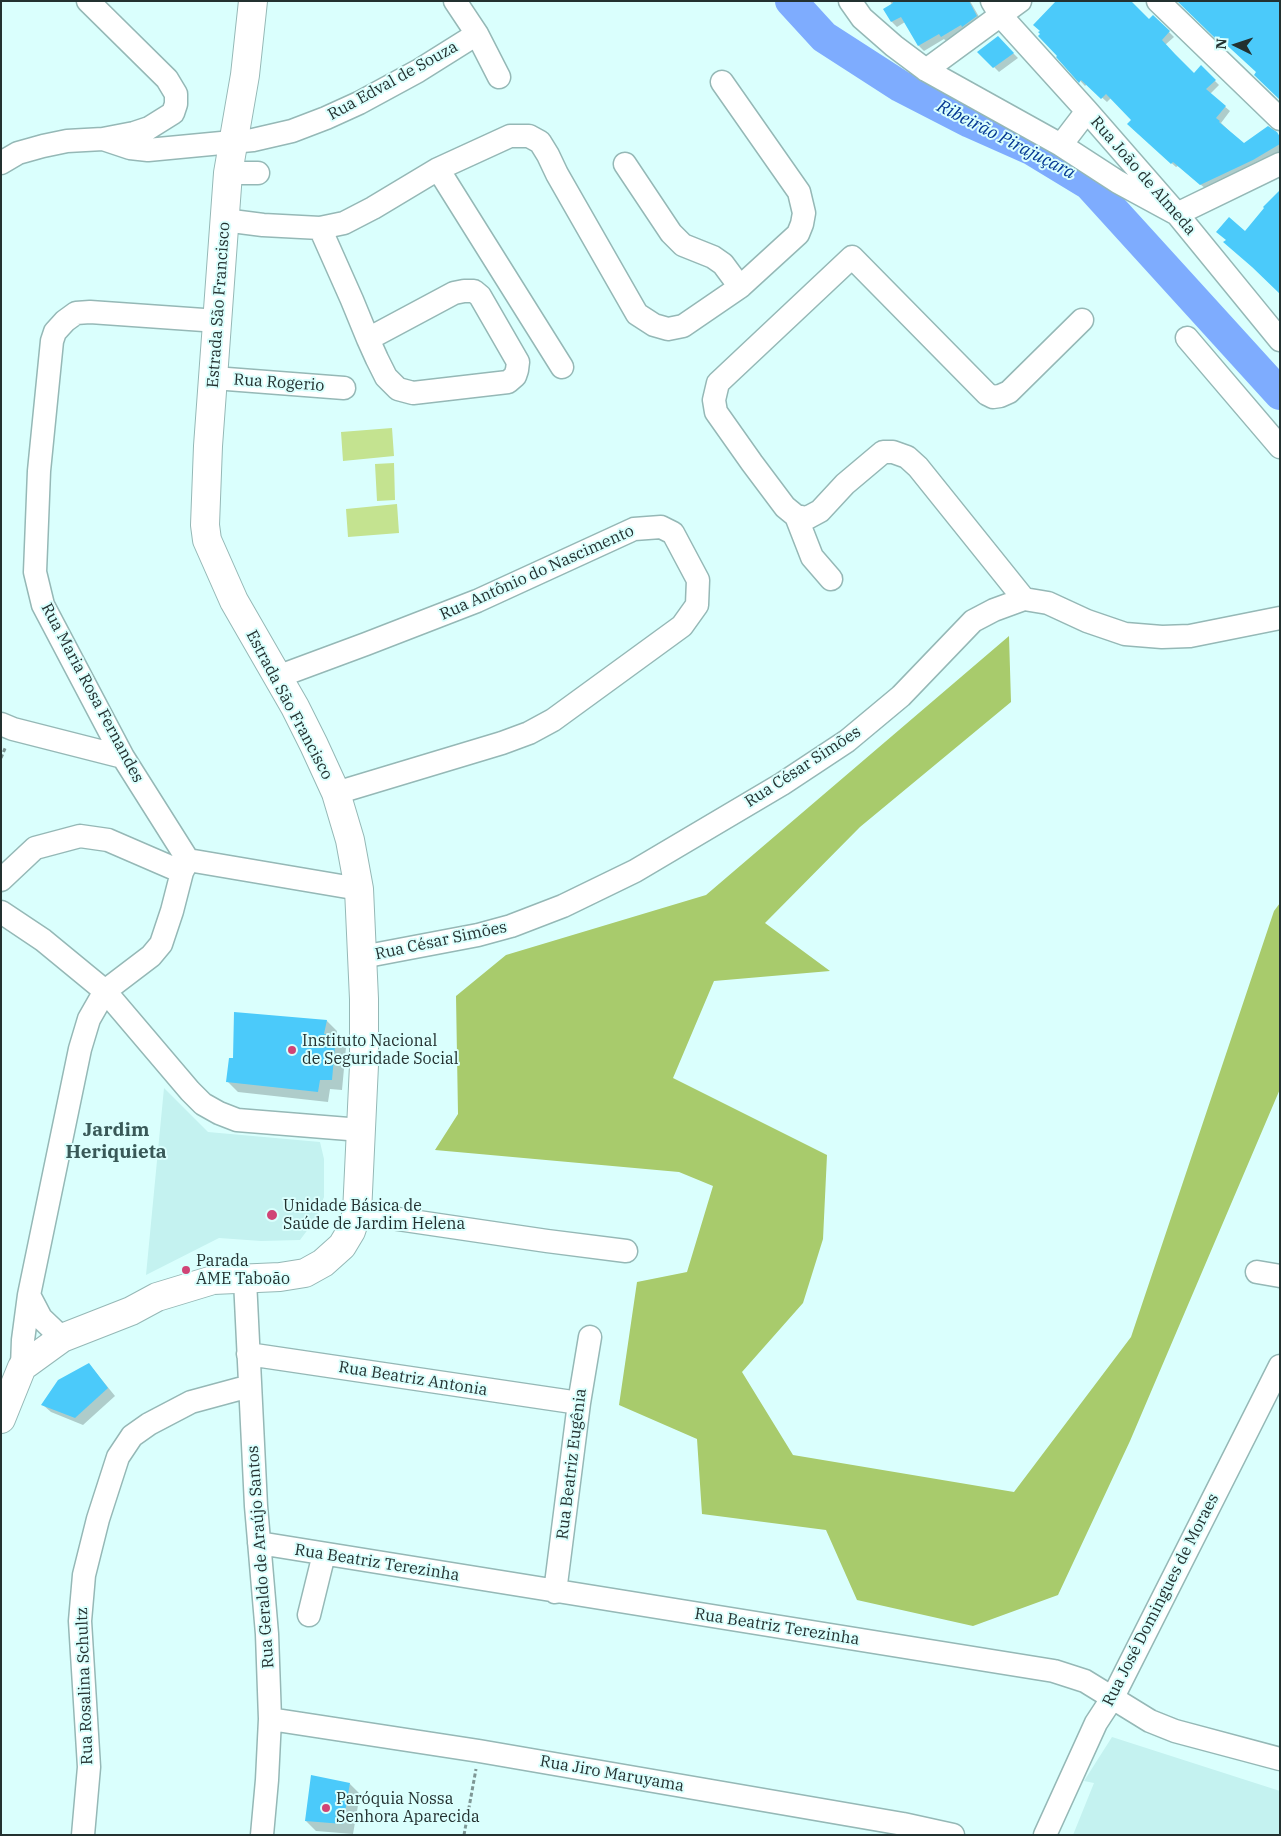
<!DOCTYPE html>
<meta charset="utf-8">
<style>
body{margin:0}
#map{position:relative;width:1281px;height:1836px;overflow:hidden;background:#dafffd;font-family:"IBM Plex Serif",serif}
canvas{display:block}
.frame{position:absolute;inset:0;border:2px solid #233130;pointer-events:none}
.north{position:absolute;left:1211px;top:20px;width:50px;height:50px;-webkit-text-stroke:4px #dafffd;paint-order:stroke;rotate:274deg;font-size:14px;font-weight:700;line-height:20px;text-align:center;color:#233130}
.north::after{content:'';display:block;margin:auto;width:18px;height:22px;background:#233130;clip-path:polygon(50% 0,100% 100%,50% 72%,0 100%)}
</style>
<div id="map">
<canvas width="1281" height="1836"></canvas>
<div class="frame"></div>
<div class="north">N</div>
</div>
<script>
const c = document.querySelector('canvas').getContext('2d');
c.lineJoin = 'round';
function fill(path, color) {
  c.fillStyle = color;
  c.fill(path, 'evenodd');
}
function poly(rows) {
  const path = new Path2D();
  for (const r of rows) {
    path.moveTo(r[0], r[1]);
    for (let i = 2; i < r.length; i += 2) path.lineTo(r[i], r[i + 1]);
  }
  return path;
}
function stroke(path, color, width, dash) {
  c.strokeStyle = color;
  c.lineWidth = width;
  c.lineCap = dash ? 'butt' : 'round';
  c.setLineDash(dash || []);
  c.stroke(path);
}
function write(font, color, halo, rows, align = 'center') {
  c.font = font + ' "IBM Plex Serif",serif';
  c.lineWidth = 4;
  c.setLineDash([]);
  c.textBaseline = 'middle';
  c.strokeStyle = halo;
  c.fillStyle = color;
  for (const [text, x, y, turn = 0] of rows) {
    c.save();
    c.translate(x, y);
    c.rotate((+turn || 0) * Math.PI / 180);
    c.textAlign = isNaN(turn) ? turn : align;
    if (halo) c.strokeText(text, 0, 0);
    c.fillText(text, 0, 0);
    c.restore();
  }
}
fill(poly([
 [164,1088,208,1132,320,1142,324,1159,324,1197,315,1220,300,1240,261,1241,219,1238,146,1275],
 [1112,1737,1280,1791,1279,1835,1073,1835,1094,1783,1084,1781]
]), '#c4f2f0');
fill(poly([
 [392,428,394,456,343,461,341,432],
 [394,463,395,500,377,501,375,464],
 [397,504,399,533,348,537,346,509]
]), '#c4e390');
fill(poly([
 [1009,636,1011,702,860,827,765,923,830,971,714,981,673,1078,827,1155,823,1239,803,1303,742,1372,793,1455,1014,1492,1131,1337,1274,911,1280,903,1280,1089,1130,1441,1058,1595,973,1626,857,1600,826,1530,702,1514,697,1439,619,1405,637,1282,687,1272,713,1186,679,1172,435,1150,458,1114,456,996,506,955,706,895]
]), '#a8cb6c');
fill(poly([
 [890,1,970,1,982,22,947,42,944,39,924,51,919,46,905,22,897,27,892,22,885,10,892,5],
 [1153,16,1174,37,1165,45,1194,74,1201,67,1219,85,1210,94,1230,111,1221,123,1244,145,1276,133,1280,136,1280,152,1258,165,1206,189,1178,166,1176,167,1133,129,1133,120,1111,98,1107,102,1087,84,1085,86,1058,57,1149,21],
 [998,38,1018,58,999,72,979,52],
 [235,1013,327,1021,337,1031,336,1036,346,1047,342,1090,330,1089,328,1102,238,1092,228,1082,234,1059],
 [89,1364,115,1396,83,1425,51,1412,43,1405],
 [350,1784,360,1794,353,1834,316,1831,306,1821]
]), '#0003');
stroke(poly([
 [791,1,824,37,900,86,970,122,1033,150,1089,184,1280,394]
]), '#7eacfe', 32);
fill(poly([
 [892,1,969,1,977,16,962,27,961,25,941,37,939,34,918,46,901,17,891,22,883,9,893,3],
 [1056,1,1131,1,1149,19,1153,15,1170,31,1162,40,1175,54,1194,73,1201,65,1216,80,1206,89,1226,106,1216,118,1220,121,1219,122,1244,143,1268,126,1277,132,1280,137,1280,144,1253,160,1200,185,1173,162,1171,164,1127,124,1131,120,1106,94,1101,99,1081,80,1079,83,1056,57,1057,56,1038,36,1040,34,1038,32,1040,31,1033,25],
 [1177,1,1280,1,1280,100,1254,75,1256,72,1219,38,1217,40],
 [998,36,1014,53,993,68,977,52],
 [1280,190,1280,294,1252,267,1223,242,1226,240,1216,232,1229,217,1245,231,1264,208,1263,207],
 [234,1012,327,1020,324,1034,336,1035,332,1080,320,1080,318,1092,226,1082,229,1058,233,1058],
 [89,1363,108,1388,75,1418,41,1405,58,1380],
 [311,1775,350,1783,343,1824,305,1821]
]), '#4bcafa');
const minor = poly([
 [455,1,477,34,499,77],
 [850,1,862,18,894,46,926,70,1061,145,1118,182,1177,214,1280,164],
 [992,1,1001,16,1087,111,1177,214,1280,340],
 [1158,1,1280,119],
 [926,70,1020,1],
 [103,139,130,148,148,150,253,140,292,131,326,118,359,103,418,71,477,34],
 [1061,145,1087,111],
 [1,163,18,153,43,146,67,141,103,139,134,133,149,128,173,113,176,104,176,94,167,79,88,1],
 [625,164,671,233,683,245,713,257,723,264,740,287],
 [438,169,562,367],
 [228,173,258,173],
 [224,220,263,225,320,228,344,223,373,208,438,169,510,136,529,136,540,142,548,155,557,174,637,314,654,325,668,329,683,326,740,287,798,234,802,224,804,213,799,192,722,82],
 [320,228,352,300,368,339,377,359,386,377,398,389,413,393,508,382,515,376,517,370,518,362,480,296,474,291,464,291,454,293,368,339],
 [218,321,90,312,76,313,65,321,55,332,52,341,39,471,35,572,43,605,123,757,188,860,359,889],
 [1187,338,1280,447],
 [214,378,344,388],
 [796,516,812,557,831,579],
 [1024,599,918,467,907,457,893,452,883,452,845,484,820,511,807,518,796,516,785,507,752,463,716,412,714,400,718,383,852,257,987,394,993,397,1000,396,1009,392,1082,320],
 [277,677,366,644,477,601,634,529,661,527,673,533,698,580,697,605,682,626,553,720,529,733,502,743,336,793],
 [1,724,13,729,123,757],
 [1,880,35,848,80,836,108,840,182,872],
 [1,912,43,940,105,991,190,1091,203,1104,219,1113,237,1120,361,1130],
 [362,957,478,935,511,926,563,906,635,871,782,784,847,741,901,696,973,621,994,610,1024,599,1048,603,1087,621,1125,634,1162,637,1190,636,1280,618],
 [357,1213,547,1241,626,1251],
 [1257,1272,1280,1276],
 [245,1280,256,1506,267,1634,270,1719,267,1780,262,1835],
 [29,1295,41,1318,62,1338],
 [248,1354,579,1403],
 [22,1367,23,1340,29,1295,80,1049,89,1019,105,991,151,956,161,944,172,911,182,872,188,860],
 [259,1543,1054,1671,1085,1681,1150,1721,1175,1731,1280,1759],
 [555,1592,579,1403,590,1337],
 [309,1615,324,1554],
 [270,1719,479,1751,903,1824,953,1835],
 [83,1835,89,1767,80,1621,84,1575,98,1519,118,1457,132,1436,149,1424,191,1402,250,1386],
 [1045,1835,1096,1723,1113,1697,1280,1366]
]);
const major = poly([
 [1,1419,22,1367,62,1338,131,1311,157,1297,213,1280,280,1277,305,1273,323,1263,342,1246,351,1231,357,1213,364,1065,364,999,359,889,350,840,336,793,314,745,295,707,234,601,207,540,205,525,208,446,228,173,245,75,253,1]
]);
stroke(minor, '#95b8b6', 25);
stroke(major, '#95b8b6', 30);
stroke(poly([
 [1,758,6,746],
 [464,1835,476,1769]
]), '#7e9795', 3, [4, 2.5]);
stroke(minor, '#fff', 22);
stroke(major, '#fff', 28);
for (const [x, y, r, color] of [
 [292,1050,5,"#d04476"],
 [272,1215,6,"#d04476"],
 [186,1270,5,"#d04476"],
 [326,1808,5,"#d04476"]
]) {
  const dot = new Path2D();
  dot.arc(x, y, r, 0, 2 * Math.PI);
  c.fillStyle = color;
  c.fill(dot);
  stroke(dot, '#dafffd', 2);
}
write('16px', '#233130', '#dafffd', [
 ["Rua Edval de Souza",393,81,-29],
 ["Rua João de Almeda",1143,176,49],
 ["Estrada São Francisco",219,305,-86],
 ["Rua Rogerio",279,383,4],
 ["Rua Antônio do Nascimento",537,573,-24],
 ["Rua Maria Rosa Fernandes",92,693,62],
 ["Estrada São Francisco",289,705,62],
 ["Rua César Simões",803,767,-33],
 ["Rua César Simões",441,941,-12],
 ["Rua Beatriz Antonia",413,1379,9],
 ["Rua Beatriz Eugênia",572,1464,-83],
 ["Rua Geraldo de Araújo Santos",261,1557,-94],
 ["Rua Beatriz Terezinha",377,1563,9],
 ["Rua José Domingues de Moraes",1161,1600,-63],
 ["Rua Beatriz Terezinha",777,1627,9],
 ["Rua Rosalina Schultz",85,1686,-92],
 ["Rua Jiro Maruyama",612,1774,10]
]);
write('16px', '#233130', '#dafffd', [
 ["Instituto Nacional",302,1041],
 ["de Seguridade Social",302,1059],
 ["Unidade Básica de",283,1206],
 ["Saúde de Jardim Helena",283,1224],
 ["Parada",196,1261],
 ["AME Taboão",196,1279],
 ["Paróquia Nossa",336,1799],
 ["Senhora Aparecida",336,1817]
], 'left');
write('italic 18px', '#023792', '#dafffd', [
 ["Ribeirão Pirajuçara",1006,140,27]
]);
write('bold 19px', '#395958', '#dafffd', [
 ["Jardim",116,1131],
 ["Heriquieta",116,1153]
]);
</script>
